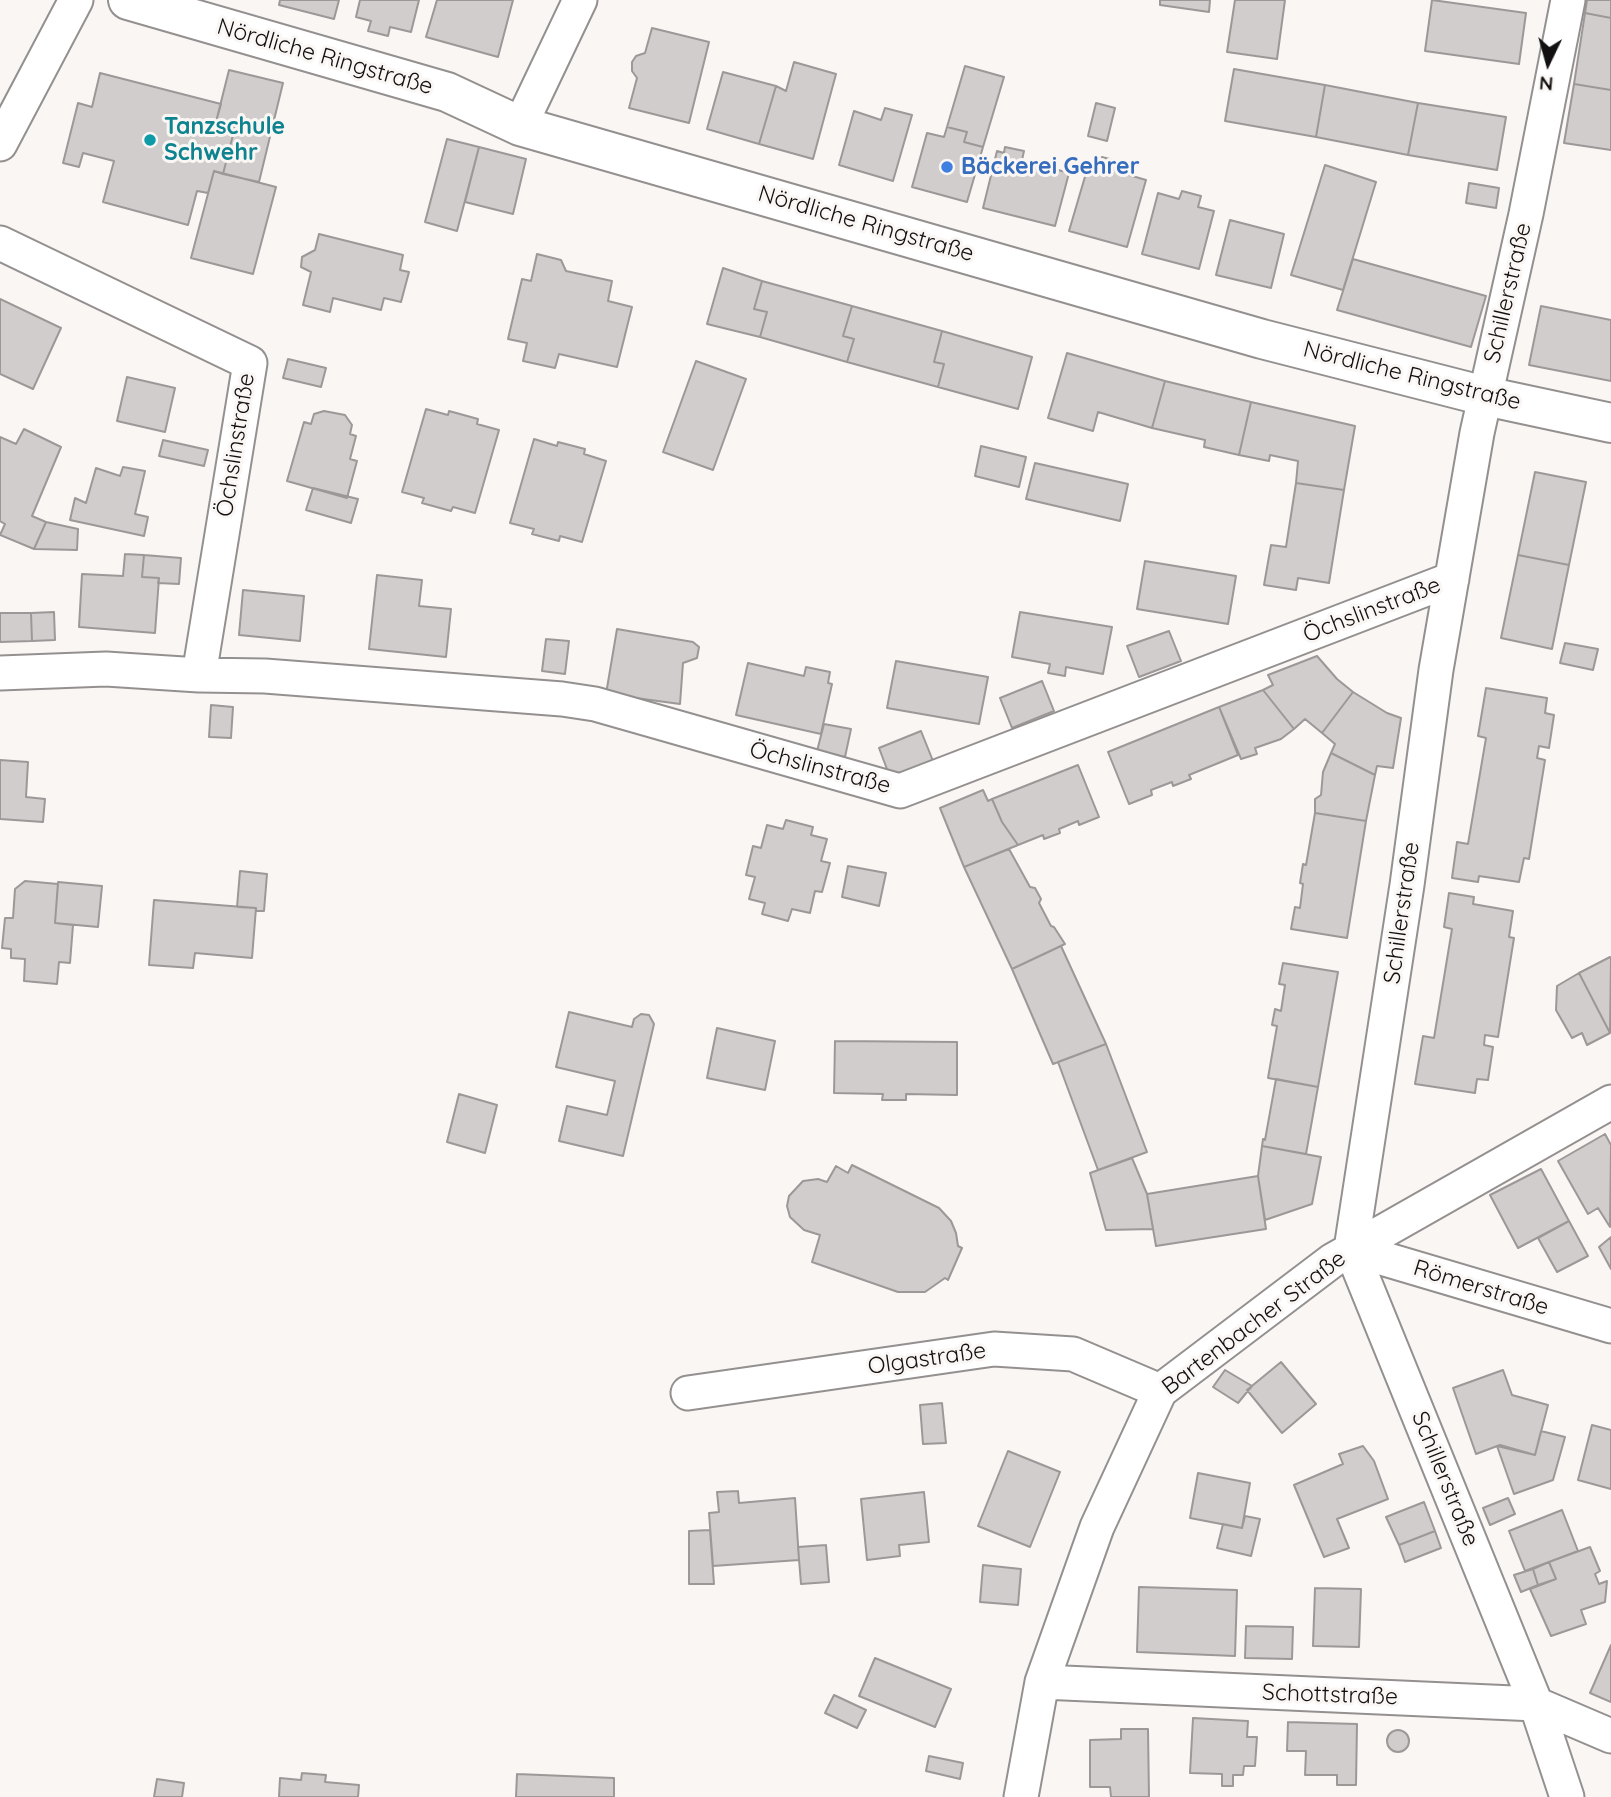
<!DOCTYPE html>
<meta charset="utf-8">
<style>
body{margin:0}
#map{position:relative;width:1611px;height:1797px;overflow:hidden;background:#faf6f4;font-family:Quicksand,sans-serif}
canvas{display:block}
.north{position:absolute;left:1513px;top:28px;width:70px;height:70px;-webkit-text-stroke:5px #faf6f4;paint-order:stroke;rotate:185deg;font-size:19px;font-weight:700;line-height:28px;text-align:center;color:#121010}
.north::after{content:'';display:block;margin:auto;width:24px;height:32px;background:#121010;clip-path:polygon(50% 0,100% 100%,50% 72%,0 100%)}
</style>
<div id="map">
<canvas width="1611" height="1797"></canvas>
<div class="north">N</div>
</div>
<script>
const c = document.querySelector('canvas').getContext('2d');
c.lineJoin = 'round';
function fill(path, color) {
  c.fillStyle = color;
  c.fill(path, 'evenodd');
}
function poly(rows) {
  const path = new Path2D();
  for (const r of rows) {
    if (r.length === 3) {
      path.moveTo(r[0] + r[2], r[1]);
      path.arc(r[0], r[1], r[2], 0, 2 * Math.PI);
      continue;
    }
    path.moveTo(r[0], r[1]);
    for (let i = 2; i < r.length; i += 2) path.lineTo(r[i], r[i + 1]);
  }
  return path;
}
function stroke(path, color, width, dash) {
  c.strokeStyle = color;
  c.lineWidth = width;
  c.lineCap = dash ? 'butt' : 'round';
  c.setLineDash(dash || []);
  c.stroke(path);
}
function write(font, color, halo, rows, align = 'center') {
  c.font = font + ' Quicksand,sans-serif';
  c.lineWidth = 6;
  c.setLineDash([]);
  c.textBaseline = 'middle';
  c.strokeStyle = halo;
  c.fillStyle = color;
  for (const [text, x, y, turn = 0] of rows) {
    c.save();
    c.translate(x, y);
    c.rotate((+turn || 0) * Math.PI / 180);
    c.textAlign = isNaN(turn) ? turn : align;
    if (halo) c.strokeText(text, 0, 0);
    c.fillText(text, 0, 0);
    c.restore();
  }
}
const building = poly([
 [280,0,339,0,334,19,279,5,280,0],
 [360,0,419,0,411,32,390,27,388,36,368,31,371,21,356,17,360,0],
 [437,0,513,0,498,57,426,37,437,0],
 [1160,0,1210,0,1209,12,1160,5,1160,0],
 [1235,0,1285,0,1277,59,1227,52,1235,0],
 [1432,0,1526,13,1519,64,1425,51,1432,0],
 [1587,0,1611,0,1611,18,1585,13,1587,0],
 [1585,13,1611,18,1611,90,1574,84,1585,13],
 [652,28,709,42,689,123,629,108,637,78,632,71,632,62,636,56,645,53,652,28],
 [794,62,836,74,813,159,759,144,776,86,786,91,794,62],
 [965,66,1004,77,983,147,964,142,967,132,947,127,965,66],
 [1234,69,1325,85,1316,137,1225,121,1234,69],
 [229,70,283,83,259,182,223,174,235,127,216,122,229,70],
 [723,72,776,86,759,144,707,129,723,72],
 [100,73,221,104,216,122,235,127,223,174,214,171,208,193,197,191,188,225,103,202,114,161,83,153,79,167,63,163,78,103,92,107,100,73],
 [1574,84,1611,90,1611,150,1564,143,1574,84],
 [1325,85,1418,103,1408,155,1316,137,1325,85],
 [1096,103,1115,108,1107,141,1088,136,1096,103],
 [1418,103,1506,117,1497,170,1408,155,1418,103],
 [885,108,912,115,893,181,839,165,854,111,881,120,885,108],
 [947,127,967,132,964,142,983,147,967,202,912,187,927,133,944,137,947,127],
 [447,139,479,147,457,231,425,222,447,139],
 [479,147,526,159,513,214,465,202,479,147],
 [1005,147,1024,151,1022,160,1069,173,1055,226,983,208,997,151,1004,153,1005,147],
 [1102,157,1132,165,1129,175,1146,180,1127,247,1069,231,1089,163,1100,166,1102,157],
 [1325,165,1376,182,1343,290,1291,275,1325,165],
 [214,171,276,187,253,274,191,258,214,171],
 [1469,183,1499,188,1496,208,1466,203,1469,183],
 [1182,191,1201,196,1198,207,1214,211,1199,269,1142,254,1158,193,1179,199,1182,191],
 [1230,220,1284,234,1271,288,1216,275,1230,220],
 [319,234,403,255,400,270,409,272,401,302,384,298,381,310,333,298,330,312,303,305,311,272,301,267,302,257,315,250,319,234],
 [537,254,561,260,566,271,612,281,608,301,632,307,617,367,559,354,555,368,523,361,527,343,508,339,522,279,531,281,537,254],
 [1353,259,1486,296,1471,347,1337,310,1353,259],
 [723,268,762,281,754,309,767,312,760,337,707,324,723,268],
 [762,281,852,306,843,336,854,339,847,362,760,337,767,312,754,309,762,281],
 [0,299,61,328,33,389,0,374,0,299],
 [852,306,942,331,934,362,944,364,938,387,847,362,854,339,843,336,852,306],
 [1541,306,1611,320,1611,381,1529,365,1541,306],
 [942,331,1032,357,1018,409,938,387,944,364,934,362,942,331],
 [1067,353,1165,381,1152,428,1098,412,1093,431,1048,418,1067,353],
 [288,359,326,368,321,387,283,378,288,359],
 [696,361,746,379,713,470,663,452,696,361],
 [127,377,175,388,165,432,117,421,127,377],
 [1165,381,1251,402,1239,455,1204,447,1205,440,1152,428,1165,381],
 [1251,402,1355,426,1344,490,1296,483,1298,461,1270,455,1269,461,1239,455,1251,402],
 [426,409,448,415,449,411,478,419,477,424,499,430,475,513,453,507,451,511,422,503,424,498,402,492,426,409],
 [324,411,345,415,352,425,350,434,356,436,350,459,357,461,347,498,287,481,304,422,311,424,314,414,324,411],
 [24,429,61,447,32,516,46,522,34,549,0,535,5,524,0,521,0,437,16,444,24,429],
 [534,439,557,446,558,442,585,449,584,454,606,461,582,542,560,536,559,541,532,534,534,529,510,523,534,439],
 [163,440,208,450,204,466,159,456,163,440],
 [981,446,1026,457,1019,487,975,476,981,446],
 [1035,463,1128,484,1120,521,1026,499,1035,463],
 [123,467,145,471,135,514,148,517,144,536,70,520,75,498,86,503,96,468,120,476,123,467],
 [1535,472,1586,482,1569,565,1518,555,1535,472],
 [1296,483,1344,490,1329,583,1298,578,1296,590,1264,585,1271,545,1286,547,1296,483],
 [313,488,358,499,351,523,306,510,313,488],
 [46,522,78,529,77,550,34,549,46,522],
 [125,554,144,555,142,577,159,578,155,633,79,627,82,574,123,576,125,554],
 [144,555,181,558,179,584,158,583,159,578,142,577,144,555],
 [1518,555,1569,565,1552,649,1501,638,1518,555],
 [1145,561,1236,576,1228,624,1137,609,1145,561],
 [377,575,422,580,419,606,451,609,446,657,369,649,377,575],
 [243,590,304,596,300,641,239,635,243,590],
 [54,612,55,640,32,641,31,613,54,612],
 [1020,612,1112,627,1103,674,1066,667,1065,676,1048,673,1050,664,1012,657,1020,612],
 [0,613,31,613,32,641,0,642,0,613],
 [617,629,693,642,699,647,697,658,683,663,680,704,606,694,617,629],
 [1169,631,1181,661,1139,677,1127,646,1169,631],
 [546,639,569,641,565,674,542,671,546,639],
 [1565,643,1598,649,1593,670,1560,663,1565,643],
 [1317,656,1337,679,1353,692,1322,733,1305,719,1294,729,1263,690,1273,685,1268,675,1317,656],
 [896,661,988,677,979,724,887,708,896,661],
 [748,663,804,676,806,667,830,672,828,683,832,684,821,734,736,715,748,663],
 [1042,681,1054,711,1012,728,1000,698,1042,681],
 [1486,688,1547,698,1545,713,1554,715,1549,748,1539,746,1537,758,1545,760,1529,859,1524,858,1519,882,1479,876,1478,882,1452,878,1457,842,1468,844,1486,738,1478,736,1486,688],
 [1263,690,1294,729,1281,739,1255,748,1257,754,1241,759,1219,707,1263,690],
 [1353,692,1387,713,1401,718,1393,768,1377,766,1375,775,1331,753,1335,744,1322,733,1353,692],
 [211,705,233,707,231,738,209,737,211,705],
 [1219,707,1238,755,1189,775,1191,779,1173,786,1172,782,1151,790,1152,795,1129,804,1108,752,1219,707],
 [824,724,851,729,845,757,817,751,824,724],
 [921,731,933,761,890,777,879,748,921,731],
 [1331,753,1375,775,1366,821,1315,813,1315,799,1321,795,1323,772,1331,753],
 [0,760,28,762,26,797,45,799,43,822,0,819,0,760],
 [1078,765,1099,817,1079,825,1078,821,1059,829,1060,833,1044,839,1043,835,1018,845,1002,822,992,799,1078,765],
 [983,790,988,801,992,799,1002,822,1018,845,964,867,940,808,983,790],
 [1315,813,1366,821,1347,938,1291,929,1295,907,1300,908,1303,884,1300,883,1303,864,1306,865,1315,813],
 [786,820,813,827,811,835,827,839,821,861,830,863,822,892,815,891,810,913,792,909,788,921,762,914,765,903,749,899,755,877,746,875,753,846,761,848,767,825,783,829,786,820],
 [1009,849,1030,887,1035,888,1041,899,1039,903,1051,926,1054,927,1065,944,1012,969,964,867,1009,849],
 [848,866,886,873,879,906,842,897,848,866],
 [240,871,267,874,264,911,256,911,256,908,237,907,240,871],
 [25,881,58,884,55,923,73,925,70,963,59,962,57,984,24,981,25,959,11,958,11,949,2,948,5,918,13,918,15,889,25,881],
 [58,882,102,886,98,927,55,923,58,882],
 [1449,893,1474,897,1473,904,1513,911,1509,937,1514,938,1498,1037,1485,1035,1484,1045,1493,1047,1488,1080,1477,1079,1475,1093,1415,1084,1423,1036,1434,1038,1452,929,1444,927,1449,893],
 [154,900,256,908,252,958,195,953,193,968,149,965,154,900],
 [1061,946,1106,1044,1053,1064,1012,969,1061,946],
 [1610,957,1611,959,1610,1033,1579,973,1610,957],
 [1283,963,1338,972,1318,1087,1268,1078,1277,1026,1272,1025,1275,1009,1281,1011,1285,985,1279,984,1283,963],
 [1579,973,1610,1033,1587,1045,1582,1033,1572,1038,1556,1010,1557,986,1579,973],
 [569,1012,632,1027,634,1019,641,1014,649,1015,654,1024,623,1156,559,1141,567,1106,607,1115,615,1081,556,1067,569,1012],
 [717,1028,775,1041,765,1090,707,1078,717,1028],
 [835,1041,957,1042,957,1095,906,1094,906,1100,882,1100,883,1094,834,1093,835,1041],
 [1106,1044,1147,1152,1098,1170,1058,1062,1106,1044],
 [1276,1079,1318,1087,1306,1154,1262,1146,1263,1139,1265,1140,1276,1079],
 [459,1094,497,1105,485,1153,447,1142,459,1094],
 [1605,1134,1611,1145,1610,1227,1598,1208,1588,1214,1558,1161,1605,1134],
 [1262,1146,1321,1157,1312,1204,1265,1220,1258,1176,1262,1146],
 [1132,1158,1147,1194,1153,1229,1106,1230,1090,1173,1132,1158],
 [852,1165,939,1208,951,1221,956,1233,958,1246,962,1248,948,1280,945,1278,925,1292,898,1292,812,1262,820,1235,804,1230,790,1217,787,1206,789,1196,803,1181,818,1179,827,1182,836,1166,848,1173,852,1165],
 [1541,1169,1569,1221,1518,1248,1490,1195,1541,1169],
 [1258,1176,1266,1229,1156,1246,1147,1194,1258,1176],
 [1569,1221,1588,1256,1557,1272,1538,1238,1569,1221],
 [1611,1237,1611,1269,1599,1247,1611,1237],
 [1281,1362,1316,1404,1282,1433,1247,1390,1281,1362],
 [1225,1370,1252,1386,1238,1403,1213,1387,1225,1370],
 [1503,1370,1512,1395,1548,1405,1535,1455,1500,1445,1476,1454,1453,1388,1503,1370],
 [942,1403,946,1443,923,1444,920,1405,942,1403],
 [1592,1425,1611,1430,1611,1489,1578,1480,1592,1425],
 [1541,1431,1565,1437,1553,1480,1514,1494,1497,1446,1535,1455,1541,1431],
 [1363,1446,1374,1461,1388,1499,1337,1519,1349,1548,1324,1557,1294,1485,1343,1464,1339,1454,1363,1446],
 [1008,1451,1060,1472,1030,1547,978,1526,1008,1451],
 [1198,1473,1250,1483,1242,1528,1190,1518,1198,1473],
 [738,1491,739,1503,795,1498,799,1560,713,1566,709,1513,719,1512,717,1492,738,1491],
 [924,1492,929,1542,899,1545,900,1556,867,1560,861,1499,924,1492],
 [1508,1498,1515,1514,1490,1525,1483,1508,1508,1498],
 [1424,1502,1435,1531,1399,1545,1386,1517,1424,1502],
 [1562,1510,1578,1551,1525,1571,1509,1531,1562,1510],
 [1245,1516,1260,1519,1251,1556,1217,1548,1223,1524,1242,1528,1245,1516],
 [710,1530,714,1584,689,1584,689,1531,710,1530],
 [1435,1531,1441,1548,1405,1562,1399,1545,1435,1531],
 [826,1545,829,1582,801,1584,798,1547,826,1545],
 [1590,1547,1600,1571,1595,1574,1599,1584,1607,1581,1605,1602,1581,1610,1586,1624,1551,1636,1530,1589,1556,1579,1549,1562,1590,1547],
 [1549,1562,1556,1579,1538,1585,1533,1569,1549,1562],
 [983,1565,1021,1569,1018,1605,980,1602,983,1565],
 [1533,1569,1538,1585,1521,1592,1514,1575,1533,1569],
 [1139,1587,1237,1590,1235,1656,1137,1652,1139,1587],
 [1315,1588,1361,1589,1359,1647,1313,1646,1315,1588],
 [1246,1626,1293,1627,1292,1659,1245,1658,1246,1626],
 [1611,1645,1611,1702,1590,1693,1611,1645],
 [875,1658,951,1689,935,1727,859,1696,875,1658],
 [834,1695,866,1710,857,1728,825,1713,834,1695],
 [1193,1718,1248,1721,1247,1737,1257,1737,1255,1766,1244,1766,1243,1775,1233,1775,1233,1786,1222,1786,1222,1774,1190,1773,1193,1718],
 [1288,1722,1357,1724,1356,1785,1337,1785,1337,1775,1305,1775,1306,1751,1287,1751,1288,1722],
 [1121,1729,1148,1729,1149,1797,1111,1797,1110,1787,1090,1787,1090,1740,1121,1739,1121,1729],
 [1398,1741,11],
 [929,1756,963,1763,960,1779,926,1771,929,1756],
 [302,1773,326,1775,325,1782,359,1785,358,1797,279,1797,280,1778,301,1780,302,1773],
 [517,1774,614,1778,614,1797,516,1797,517,1774],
 [157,1779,184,1783,182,1797,154,1797,157,1779]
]);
fill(building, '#d1cdcc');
stroke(building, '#9c9898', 2);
const minor = poly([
 [520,126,580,0],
 [0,144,76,0],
 [0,243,250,363,199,675],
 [0,673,106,669,199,675,265,676,562,699,595,704,900,791,1452,579],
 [1351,1249,1611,1326],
 [688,1393,994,1349,1073,1354,1160,1391],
 [1042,1682,1536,1704,1611,1736],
 [1021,1797,1042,1682,1097,1527,1160,1391,1333,1260,1611,1102],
 [1567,1797,1536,1704,1351,1249,1407,885,1436,670,1477,433,1526,214,1568,0]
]);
const tertiary = poly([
 [128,0,447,92,520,126,1262,339,1485,396,1611,423]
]);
stroke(minor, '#94908f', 37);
stroke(tertiary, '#94908f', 42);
stroke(minor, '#fff', 33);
stroke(tertiary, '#fff', 38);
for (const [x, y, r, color] of [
 [150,140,7,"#0f9aa8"],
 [947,167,7,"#3f7fe0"]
]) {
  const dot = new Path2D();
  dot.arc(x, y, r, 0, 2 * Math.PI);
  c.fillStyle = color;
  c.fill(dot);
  stroke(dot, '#faf6f4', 2.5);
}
write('23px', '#121010', '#faf6f4', [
 ["Nördliche Ringstraße",325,57,16],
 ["Nördliche Ringstraße",866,224,16],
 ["Schillerstraße",1508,293,-77],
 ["Nördliche Ringstraße",1412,376,14],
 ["Öchslinstraße",236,445,-81],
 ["Öchslinstraße",1372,610,-21],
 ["Öchslinstraße",820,768,15],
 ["Schillerstraße",1402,913,-82],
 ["Römerstraße",1481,1288,17],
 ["Bartenbacher Straße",1254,1323,-37],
 ["Olgastraße",927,1359,-8],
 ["Schillerstraße",1445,1479,68],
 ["Schottstraße",1330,1695,2]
]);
write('bold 23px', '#0d838f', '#faf6f4', [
 ["Tanzschule",164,127],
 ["Schwehr",164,153]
], 'left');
write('bold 23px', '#366cbe', '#faf6f4', [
 ["Bäckerei Gehrer",961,167]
], 'left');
</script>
